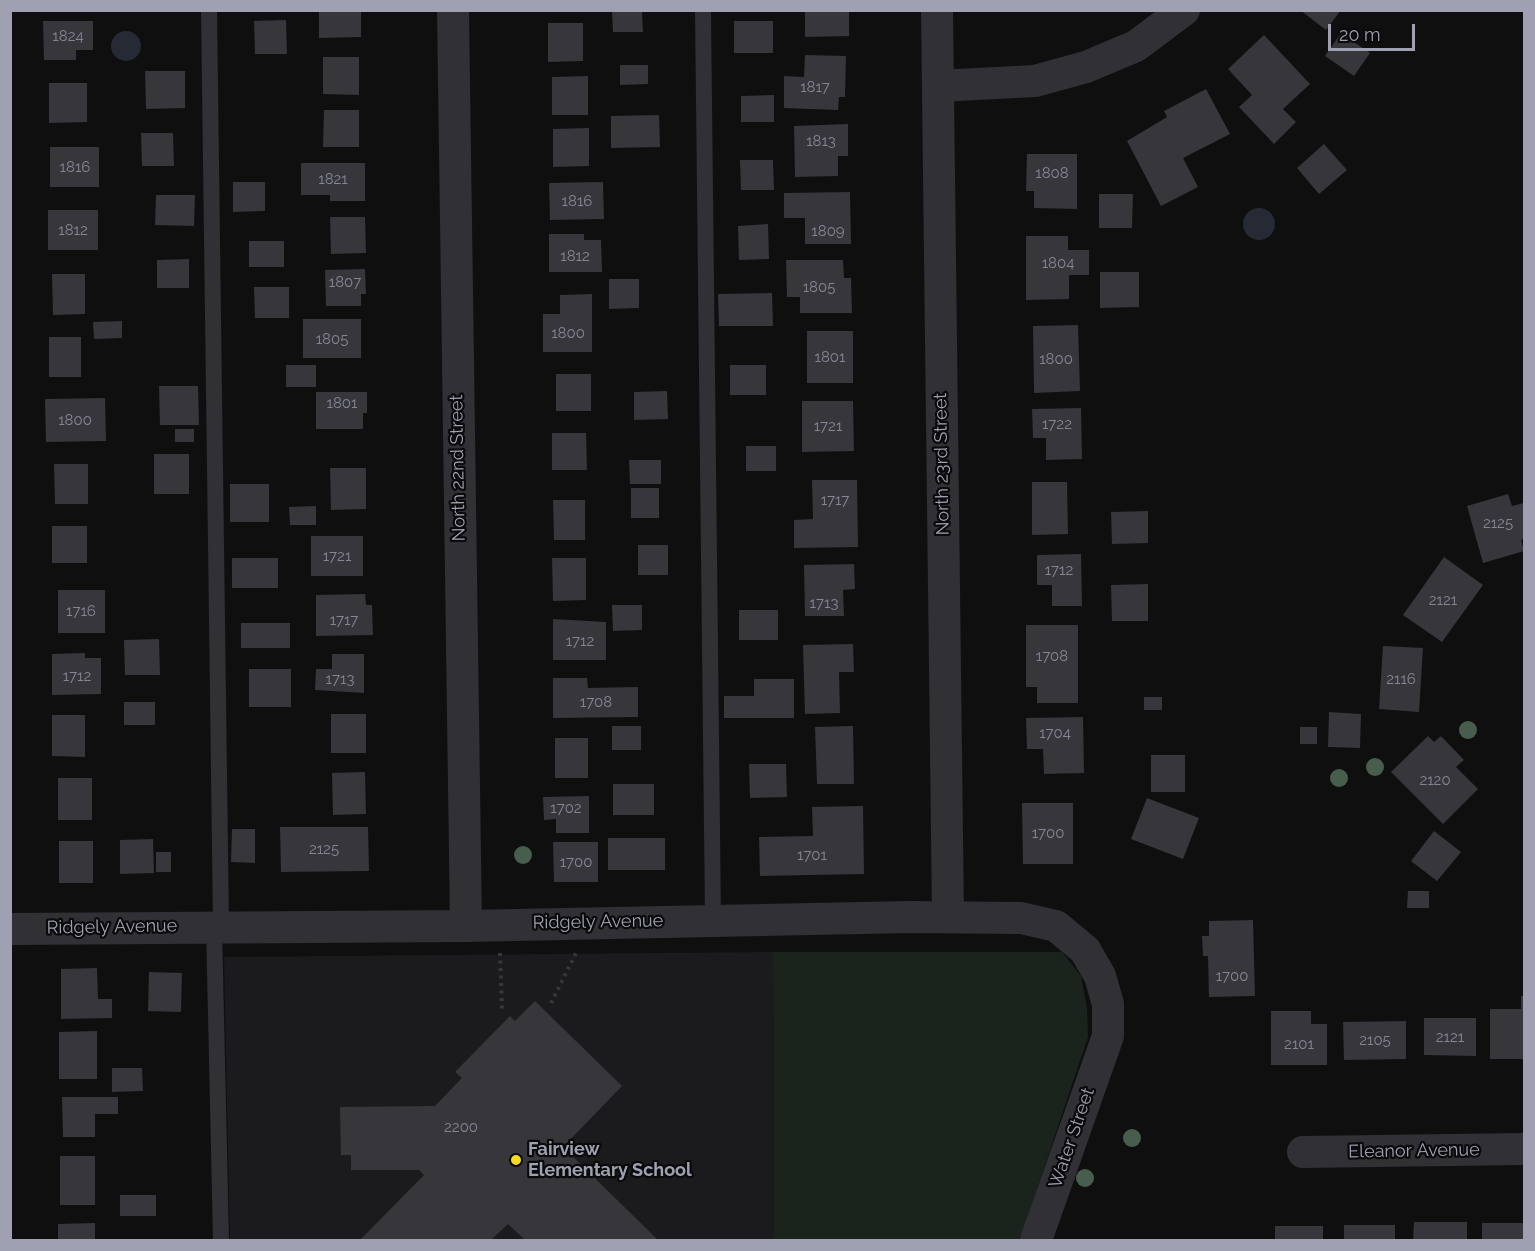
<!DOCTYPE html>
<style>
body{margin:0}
#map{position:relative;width:1535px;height:1251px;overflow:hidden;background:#0f0f10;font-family:Raleway,sans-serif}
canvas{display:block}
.frame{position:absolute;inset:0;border:12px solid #9fa1b2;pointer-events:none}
.scale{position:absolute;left:1328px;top:24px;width:87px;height:27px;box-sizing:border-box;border:3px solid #9fa1b2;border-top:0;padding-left:8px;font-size:18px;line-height:21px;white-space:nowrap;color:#9fa1b2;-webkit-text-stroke:4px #0a0a0b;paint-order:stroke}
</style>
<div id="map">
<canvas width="1535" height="1251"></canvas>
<div class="frame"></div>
<div class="scale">20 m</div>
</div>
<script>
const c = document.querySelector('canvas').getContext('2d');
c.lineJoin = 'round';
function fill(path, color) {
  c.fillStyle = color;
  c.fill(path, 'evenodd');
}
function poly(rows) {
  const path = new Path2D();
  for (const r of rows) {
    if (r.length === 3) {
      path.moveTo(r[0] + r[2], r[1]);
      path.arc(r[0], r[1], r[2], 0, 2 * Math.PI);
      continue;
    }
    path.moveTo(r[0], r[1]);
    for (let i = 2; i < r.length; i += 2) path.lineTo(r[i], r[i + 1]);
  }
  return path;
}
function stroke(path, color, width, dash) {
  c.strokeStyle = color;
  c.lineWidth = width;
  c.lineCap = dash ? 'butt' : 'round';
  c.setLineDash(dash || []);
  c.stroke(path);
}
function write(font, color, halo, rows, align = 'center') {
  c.font = font + ' Raleway,sans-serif';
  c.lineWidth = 4.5;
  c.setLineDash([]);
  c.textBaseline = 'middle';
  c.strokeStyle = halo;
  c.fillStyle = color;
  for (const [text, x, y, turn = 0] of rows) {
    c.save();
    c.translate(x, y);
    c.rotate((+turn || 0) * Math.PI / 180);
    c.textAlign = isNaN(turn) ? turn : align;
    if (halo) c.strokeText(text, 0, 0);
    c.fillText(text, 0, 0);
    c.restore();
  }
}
fill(poly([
 [773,952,774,1240,230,1240,224,957]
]), '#1b1b1d');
fill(poly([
 [773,952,1062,952,1081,976,1087,1008,1088,1037,1020,1240,774,1240]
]), '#1b231d');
fill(poly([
 [126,46,15],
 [1259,224,16]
]), '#252a34');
fill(poly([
 [319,10,361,10,361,37,319,38],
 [805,10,849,10,849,36,805,37],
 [1300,10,1341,10,1326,30],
 [642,11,643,32,613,32,612,12],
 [286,20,287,54,255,54,254,21],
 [43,21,93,21,93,50,76,50,76,60,44,60],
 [734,21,773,21,773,53,734,53],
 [548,23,583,23,583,61,548,62],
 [1341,33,1370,53,1354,76,1325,56],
 [1264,35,1310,84,1283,109,1296,122,1274,144,1239,107,1252,95,1228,69],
 [805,55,846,56,845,97,839,97,838,110,784,108,784,76,804,77],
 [323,57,359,57,359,95,323,94],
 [620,65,648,65,648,84,620,85],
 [145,71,185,71,185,108,146,109],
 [588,76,588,115,552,115,552,77],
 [49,83,87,83,87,122,49,123],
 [1206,89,1230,134,1183,158,1198,187,1161,206,1127,141,1167,117,1164,111],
 [774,95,774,122,741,122,741,96],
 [324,110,359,110,359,147,323,147],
 [659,115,660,147,611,148,611,116],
 [848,124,848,156,838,156,838,176,795,177,794,126],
 [589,128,589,166,553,167,553,129],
 [141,133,173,133,174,166,142,166],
 [1324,144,1347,170,1319,194,1297,168],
 [50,147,99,147,99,187,50,187],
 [1027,154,1077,154,1077,209,1034,208,1034,191,1026,191],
 [740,160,773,160,774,190,741,190],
 [301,163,365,163,365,201,330,201,330,195,301,195],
 [233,182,265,182,265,211,233,212],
 [603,182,604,219,550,220,549,183],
 [850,192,851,244,805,244,805,218,784,218,784,193],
 [1099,194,1133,194,1132,228,1099,228],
 [156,195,195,195,194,226,155,225],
 [48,210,98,210,98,250,48,250],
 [330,217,365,217,366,253,331,254],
 [768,224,769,259,739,260,738,226],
 [549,234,584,234,584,240,601,240,602,272,549,272],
 [1026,236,1068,236,1068,250,1089,250,1089,275,1069,275,1069,299,1026,300],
 [249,241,284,241,284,267,249,267],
 [189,259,189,288,157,288,157,260],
 [786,260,843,260,844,278,851,278,852,313,800,313,800,297,787,297],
 [365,269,366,294,361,294,361,306,326,306,325,270],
 [1100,272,1139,272,1139,307,1100,308],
 [52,274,85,274,85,314,53,315],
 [609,279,639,279,639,308,609,309],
 [254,287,289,287,289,318,255,318],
 [772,293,773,326,719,326,718,294],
 [592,294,592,352,543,352,543,314,560,314,560,295],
 [303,319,361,319,361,358,303,358],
 [122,321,122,338,94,339,93,322],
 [1078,325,1080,391,1034,393,1033,326],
 [807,331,853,331,853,383,807,383],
 [49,337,81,337,81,377,49,377],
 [286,365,316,365,316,387,286,387],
 [730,365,766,365,766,395,730,395],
 [556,374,591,374,591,411,556,411],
 [159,386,198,386,199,425,160,425],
 [667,391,668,419,634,420,634,392],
 [316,392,367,392,367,413,363,413,363,429,316,429],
 [105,398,106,441,46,442,45,399],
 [802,401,853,401,854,451,802,452],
 [1081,408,1082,459,1046,460,1046,438,1033,438,1032,409],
 [175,429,194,429,194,442,175,442],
 [552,433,586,433,587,470,552,470],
 [746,446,776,446,776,471,746,471],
 [154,454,189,454,189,494,154,494],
 [629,460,661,460,661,484,630,484],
 [54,464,88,464,88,504,55,504],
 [330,468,366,468,366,509,331,510],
 [812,480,857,480,858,547,794,548,794,520,813,519],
 [1032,482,1067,482,1068,534,1032,535],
 [230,484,269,484,269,522,230,522],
 [631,488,659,488,659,518,631,518],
 [1508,494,1512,506,1524,503,1524,539,1521,540,1524,551,1483,563,1467,506],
 [553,500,585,500,585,540,554,540],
 [316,506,316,525,290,525,289,507],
 [1148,511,1148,543,1112,544,1111,512],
 [52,526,87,526,87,563,52,563],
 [311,536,363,536,363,576,311,576],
 [638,545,668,545,668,575,638,575],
 [1081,554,1082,606,1052,606,1052,585,1037,585,1037,555],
 [1444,557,1483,585,1442,642,1403,615],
 [232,558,278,558,278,588,232,588],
 [552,558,586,558,586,600,553,601],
 [854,564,855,589,843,590,844,616,805,616,804,565],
 [1148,584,1148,621,1112,621,1111,585],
 [58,590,105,590,105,633,58,633],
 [365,594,366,605,372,605,373,635,316,636,316,595],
 [612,605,642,605,642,630,613,631],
 [739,610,778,610,778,640,739,640],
 [553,619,606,622,606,660,553,660],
 [241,623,290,623,290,648,241,648],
 [1026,625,1078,625,1078,703,1037,703,1037,687,1026,687],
 [159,639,160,675,125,675,124,640],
 [853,644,854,672,839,672,840,713,805,714,803,645],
 [1383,646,1423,648,1419,712,1379,709],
 [85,653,85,658,101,658,101,694,52,695,52,654],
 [332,654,364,654,364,693,315,690,316,669,332,669],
 [249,669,291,669,291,707,249,707],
 [553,678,587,678,588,688,638,687,638,717,553,718],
 [754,679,794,679,794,718,724,718,724,696,754,696],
 [1144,697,1162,697,1162,710,1144,710],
 [124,702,155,702,155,725,124,725],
 [1329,712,1361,714,1360,748,1328,747],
 [331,714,366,714,366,753,331,753],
 [52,715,85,715,85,757,52,756],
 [1083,717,1084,773,1044,774,1043,749,1027,749,1026,718],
 [612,726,641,726,641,750,612,750],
 [853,726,854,784,817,784,815,727],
 [1300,727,1317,727,1317,744,1300,744],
 [1428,736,1434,742,1441,736,1464,760,1456,767,1478,789,1443,824,1391,772],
 [555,738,588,738,588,778,555,778],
 [1151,755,1185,755,1185,792,1151,792],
 [749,764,786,764,787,797,750,798],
 [365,772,366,814,333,815,332,773],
 [58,778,92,778,92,820,58,820],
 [613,784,654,784,654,815,613,815],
 [589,796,589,833,556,833,556,819,544,820,543,797],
 [1147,798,1199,818,1183,859,1131,839],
 [1022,803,1073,803,1073,864,1023,864],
 [863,806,864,874,760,876,759,837,813,836,812,807],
 [280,827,368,827,369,871,281,872],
 [232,829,255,829,255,863,231,862],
 [1434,831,1461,852,1437,881,1411,861],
 [608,838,665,838,665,870,608,870],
 [153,839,154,873,120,874,120,840],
 [59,841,93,841,93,883,59,883],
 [553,842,598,842,598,882,554,882],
 [156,852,171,852,171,872,156,872],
 [1408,891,1429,891,1429,908,1407,908],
 [1253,920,1255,996,1209,997,1208,956,1203,956,1202,936,1209,936,1209,921],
 [97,968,98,999,112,999,112,1018,61,1019,61,969],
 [149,972,182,973,181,1012,148,1011],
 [1521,996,1524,996,1524,1059,1490,1059,1490,1009,1521,1009],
 [535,1001,622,1086,563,1147,658,1240,525,1240,508,1224,491,1240,360,1240,424,1175,419,1170,351,1170,351,1155,341,1155,340,1107,435,1106,462,1078,455,1072,510,1016,515,1021],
 [1271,1011,1311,1011,1311,1024,1327,1024,1327,1065,1271,1065],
 [1424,1018,1476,1018,1476,1056,1424,1055],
 [1406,1021,1406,1059,1344,1060,1343,1022],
 [97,1031,97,1079,59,1079,59,1032],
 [112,1068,142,1068,143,1091,112,1092],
 [62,1097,118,1097,118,1114,95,1114,95,1137,63,1137],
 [60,1156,95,1156,95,1205,60,1205],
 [120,1195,156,1195,156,1216,120,1216],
 [1414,1222,1467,1222,1467,1240,1413,1240],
 [95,1223,95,1240,58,1240,58,1224],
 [1482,1223,1524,1223,1524,1240,1482,1240],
 [1344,1225,1395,1225,1395,1240,1344,1240],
 [1275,1226,1323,1226,1323,1240,1275,1240]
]), '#36363b');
stroke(poly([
 [500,953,502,1009],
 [551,1003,576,953]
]), '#36363c', 4, [3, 4.5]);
stroke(poly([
 [209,10,221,926],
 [703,10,713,919],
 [214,926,221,1240]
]), '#303035', 16);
stroke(poly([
 [453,10,466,926],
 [937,10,948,917],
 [938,86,1035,81,1086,67,1136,46,1184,10],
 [10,929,466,926,911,917,1021,918,1056,926,1085,950,1100,976,1108,1004,1108,1036,1036,1240],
 [1303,1152,1524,1149]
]), '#303035', 32);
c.fillStyle = '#475e4e';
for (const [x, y] of [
 [1468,730],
 [1375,767],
 [1339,778],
 [523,855],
 [1132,1138],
 [1085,1178]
]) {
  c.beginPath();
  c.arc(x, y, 9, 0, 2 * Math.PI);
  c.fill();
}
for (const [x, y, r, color] of [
 [516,1160,6,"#f7db20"]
]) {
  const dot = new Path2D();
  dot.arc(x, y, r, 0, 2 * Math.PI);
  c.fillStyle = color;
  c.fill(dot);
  stroke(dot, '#0a0a0b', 2);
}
write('15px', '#858694', null, [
 ["1824",68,36],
 ["1817",815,87],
 ["1813",821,141],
 ["1816",75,167],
 ["1808",1052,173],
 ["1821",333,179],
 ["1816",577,201],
 ["1812",73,230],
 ["1809",828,231],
 ["1812",575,256],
 ["1804",1058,263],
 ["1807",345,282],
 ["1805",819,287],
 ["1800",568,333],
 ["1805",332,339],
 ["1801",830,357],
 ["1800",1056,359],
 ["1801",342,403],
 ["1800",75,420],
 ["1722",1057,424],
 ["1721",828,426],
 ["1717",835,500],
 ["2125",1498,523],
 ["1721",337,556],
 ["1712",1059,570],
 ["2121",1443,600],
 ["1713",824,603],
 ["1716",81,611],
 ["1717",344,620],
 ["1712",580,641],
 ["1708",1052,656],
 ["1712",77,676],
 ["1713",340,679],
 ["2116",1401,679],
 ["1708",596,702],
 ["1704",1055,733],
 ["2120",1435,780],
 ["1702",566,808],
 ["1700",1048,833],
 ["2125",324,849],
 ["1701",812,855],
 ["1700",576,862],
 ["1700",1232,976],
 ["2121",1450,1037],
 ["2105",1375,1040],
 ["2101",1299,1044],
 ["2200",461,1127]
]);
write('18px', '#9fa1b2', '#0a0a0b', [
 ["North 23rd Street",942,464,-91],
 ["North 22nd Street",458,468,-91],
 ["Ridgely Avenue",598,922,-1],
 ["Ridgely Avenue",112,927,-1],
 ["Water Street",1072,1138,-71],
 ["Eleanor Avenue",1414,1151,-1]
]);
write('bold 18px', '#9fa1b2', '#0a0a0b', [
 ["Fairview",528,1150],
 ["Elementary School",528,1171]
], 'left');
</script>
